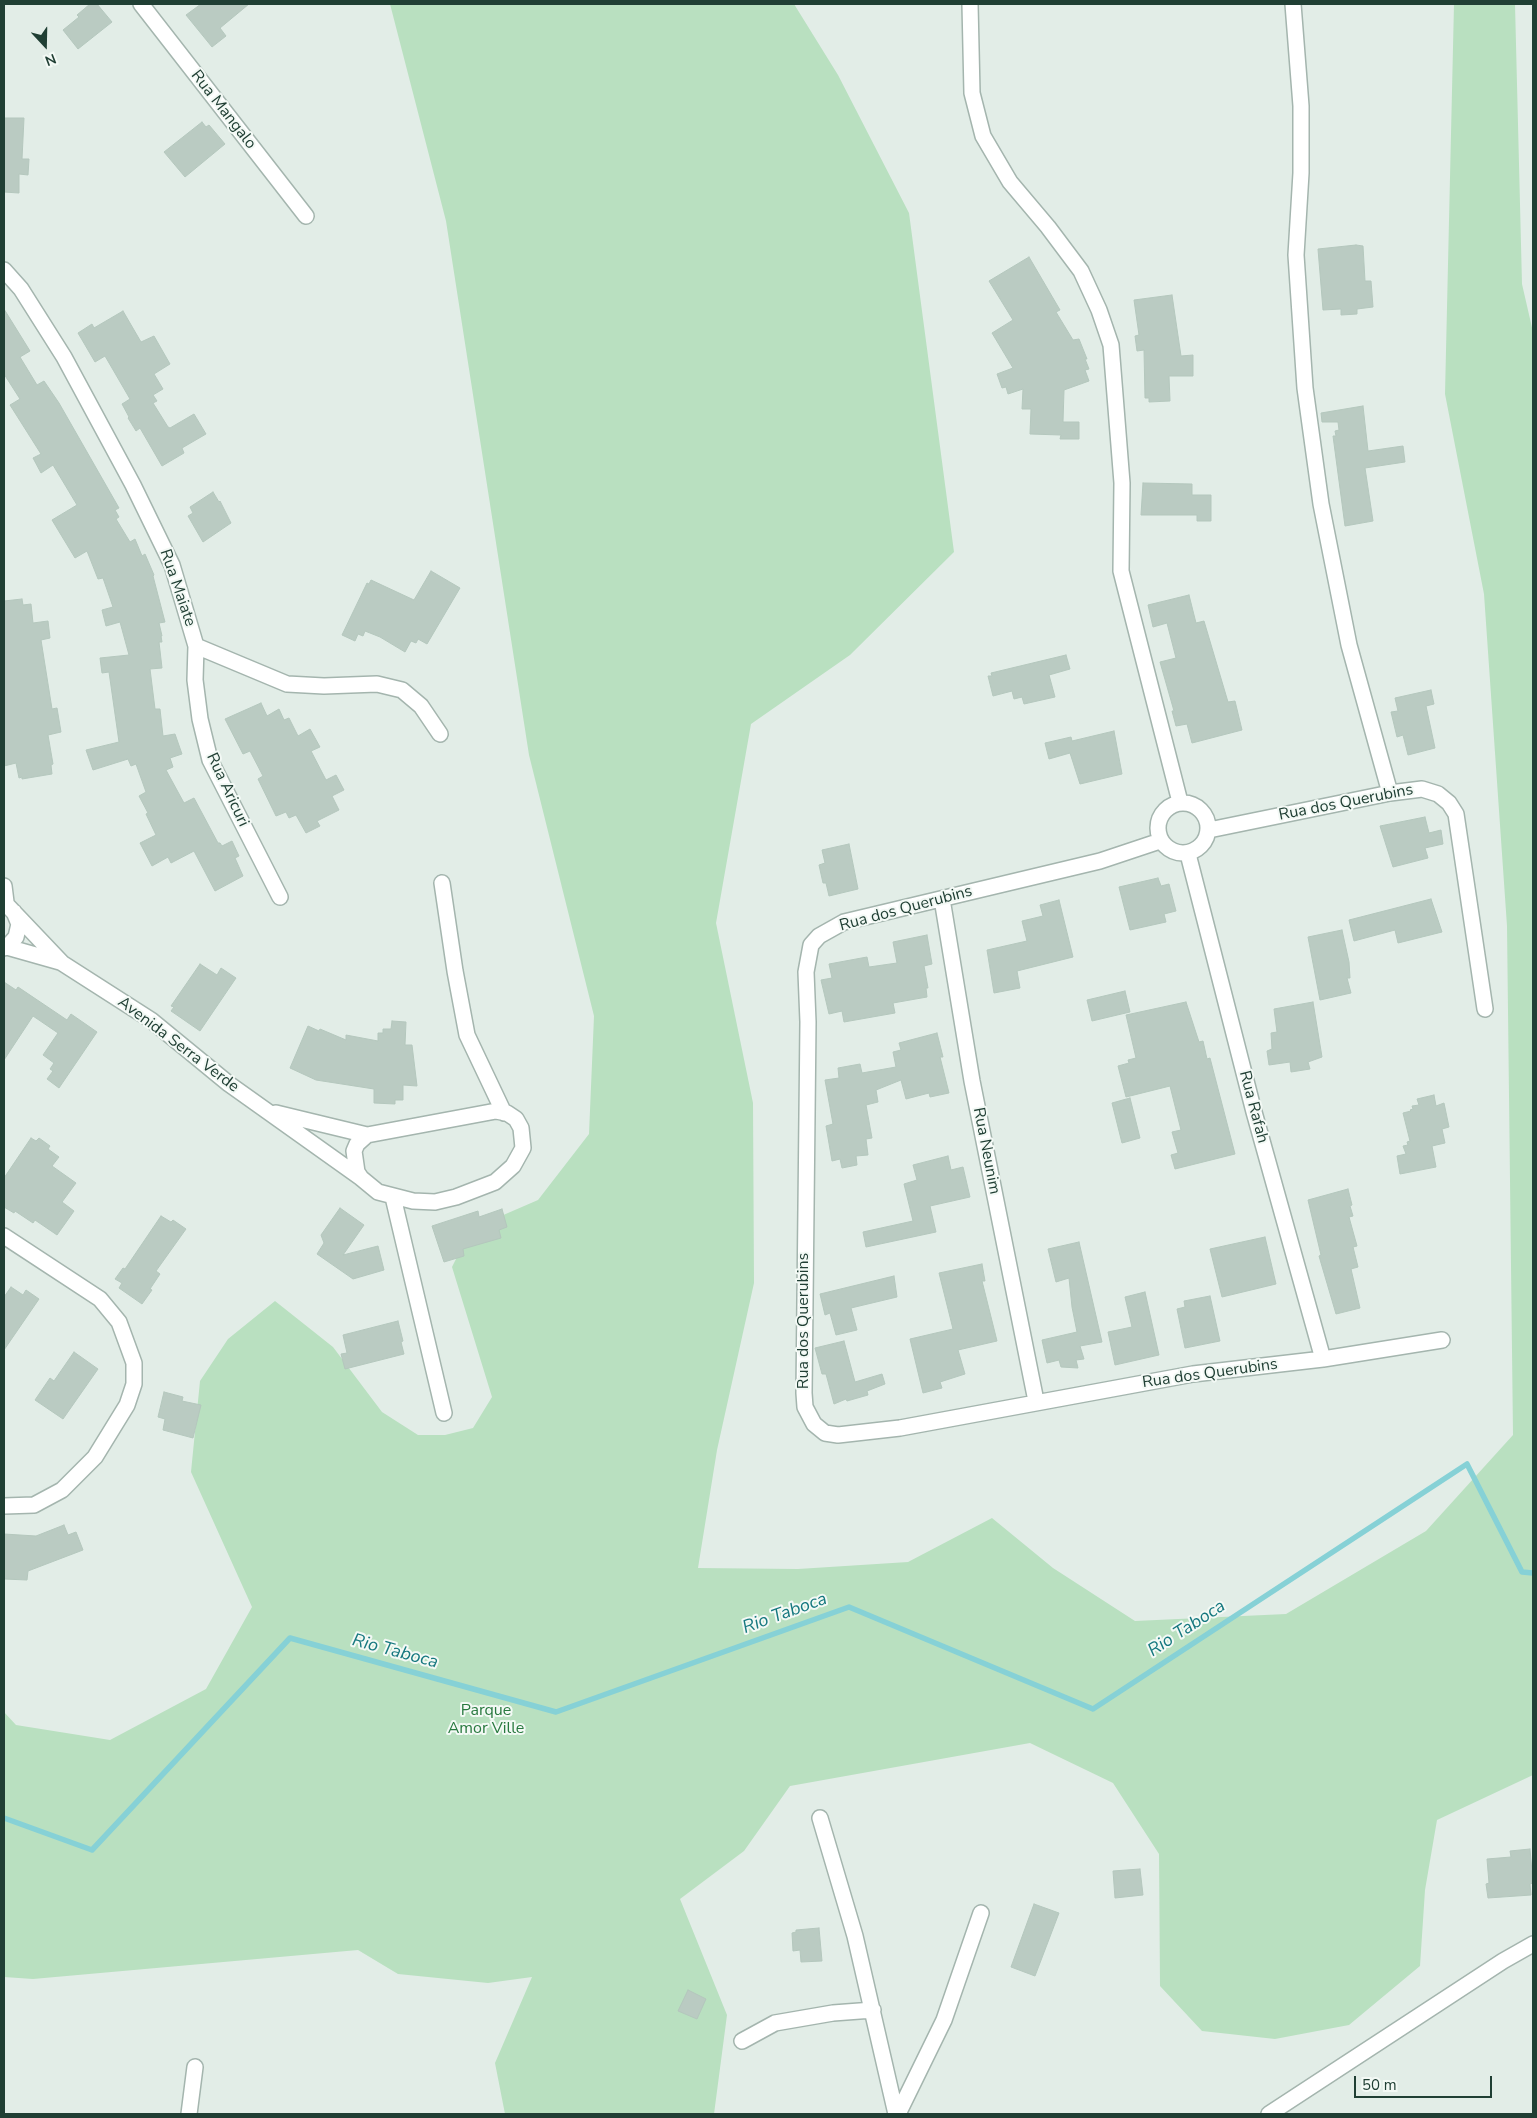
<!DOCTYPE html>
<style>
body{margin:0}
#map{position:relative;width:1537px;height:2118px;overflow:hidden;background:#e2ede7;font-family:"Nunito Sans",sans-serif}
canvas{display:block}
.frame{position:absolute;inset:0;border:5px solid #203f34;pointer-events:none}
.north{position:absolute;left:20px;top:20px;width:50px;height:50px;-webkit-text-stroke:4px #f3f9f5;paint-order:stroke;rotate:159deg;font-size:14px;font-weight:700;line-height:20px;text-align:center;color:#203f34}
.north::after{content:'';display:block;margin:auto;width:18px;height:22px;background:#203f34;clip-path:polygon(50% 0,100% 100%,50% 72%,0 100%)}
.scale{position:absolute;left:1354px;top:2076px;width:138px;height:22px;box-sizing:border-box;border:2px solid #203f34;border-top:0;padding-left:6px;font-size:15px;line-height:18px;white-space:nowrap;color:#203f34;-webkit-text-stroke:4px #f3f9f5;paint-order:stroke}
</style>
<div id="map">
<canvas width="1537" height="2118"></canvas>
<div class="frame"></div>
<div class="north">N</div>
<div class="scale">50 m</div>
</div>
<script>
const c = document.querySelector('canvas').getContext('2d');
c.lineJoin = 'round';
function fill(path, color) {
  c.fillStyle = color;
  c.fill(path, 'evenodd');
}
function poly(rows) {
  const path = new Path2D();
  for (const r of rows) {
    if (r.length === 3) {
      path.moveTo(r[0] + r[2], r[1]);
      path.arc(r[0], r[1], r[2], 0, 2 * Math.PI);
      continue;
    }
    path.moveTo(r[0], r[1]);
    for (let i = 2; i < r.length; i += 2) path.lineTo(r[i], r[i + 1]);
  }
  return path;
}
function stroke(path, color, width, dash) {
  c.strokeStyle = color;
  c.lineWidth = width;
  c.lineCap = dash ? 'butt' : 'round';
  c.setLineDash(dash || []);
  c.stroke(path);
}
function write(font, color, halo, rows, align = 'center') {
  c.font = font + ' "Nunito Sans",sans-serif';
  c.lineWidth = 4;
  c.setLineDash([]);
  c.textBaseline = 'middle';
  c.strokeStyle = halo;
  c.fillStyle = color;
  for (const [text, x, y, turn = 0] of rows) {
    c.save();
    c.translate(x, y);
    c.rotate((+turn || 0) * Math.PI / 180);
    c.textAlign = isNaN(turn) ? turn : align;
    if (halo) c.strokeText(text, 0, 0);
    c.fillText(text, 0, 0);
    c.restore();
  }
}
fill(poly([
 [390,4,794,4,838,75,909,213,954,552,850,655,751,724,716,923,753,1103,754,1283,717,1450,698,1568,798,1569,908,1562,992,1518,1053,1568,1135,1621,1286,1614,1426,1531,1513,1435,1507,926,1484,594,1445,394,1454,4,1515,4,1522,284,1533,332,1533,1775,1437,1820,1425,1890,1420,1966,1349,2025,1275,2039,1202,2031,1160,1986,1159,1854,1113,1783,1030,1743,790,1786,744,1851,680,1899,727,2015,714,2114,505,2114,495,2063,532,1977,488,1983,398,1974,358,1950,33,1979,4,1977,4,1712,16,1725,110,1740,206,1689,252,1607,191,1472,200,1381,228,1339,275,1301,333,1347,382,1412,418,1435,445,1435,473,1428,492,1397,452,1267,471,1229,538,1200,589,1134,594,1016,529,755,446,221]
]), '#b9e0c0');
stroke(poly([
 [4,1818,92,1850,290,1638,556,1712,849,1607,1093,1709,1467,1464,1522,1572,1533,1573]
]), '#86d1d6', 5.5);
const building = poly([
 [90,4,97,4,112,22,78,49,63,30,79,17,77,15,90,4],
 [201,4,249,4,220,28,226,36,212,47,186,15,201,4],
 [4,118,24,118,22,159,29,159,28,175,19,174,19,193,4,192,4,118],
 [202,122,206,127,209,125,225,144,185,177,164,152,202,122],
 [1356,245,1363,246,1365,281,1371,281,1373,307,1357,309,1357,314,1341,315,1341,309,1323,310,1318,249,1356,245],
 [1029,257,1060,310,1056,312,1073,340,1079,339,1087,359,1085,359,1089,369,1085,370,1089,381,1064,390,1063,422,1079,422,1079,439,1060,439,1061,435,1030,434,1031,409,1022,409,1023,389,1008,394,1006,387,1002,388,997,374,1013,368,992,333,1013,320,989,281,1029,257],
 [1172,295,1181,356,1193,355,1193,376,1169,376,1170,401,1149,402,1149,398,1145,398,1144,350,1137,351,1135,336,1139,335,1134,300,1172,295],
 [4,309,30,351,20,357,37,385,44,381,59,403,119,508,115,510,119,517,116,519,130,542,135,539,142,556,145,554,154,575,153,576,165,622,159,623,162,636,161,636,162,642,159,642,162,668,150,669,155,709,160,709,163,736,175,734,182,754,170,758,173,767,166,770,184,803,194,798,218,843,220,843,222,846,232,841,239,856,235,858,243,876,215,891,194,851,171,863,168,857,152,866,140,843,156,835,146,814,148,813,139,796,146,792,136,764,131,766,128,759,93,770,86,750,119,742,109,672,102,673,100,658,129,655,120,622,106,626,102,610,113,607,103,578,98,579,87,551,75,558,52,520,77,505,53,465,41,473,33,458,41,454,10,405,20,399,4,374,4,309],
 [123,311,141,342,154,336,170,364,154,374,163,389,153,395,157,401,153,403,168,427,170,428,194,414,206,434,182,448,184,453,162,466,140,428,136,431,128,418,129,417,122,404,130,399,105,356,95,362,78,333,92,324,94,328,123,311],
 [1363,406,1368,451,1403,446,1405,462,1365,468,1373,521,1345,526,1333,436,1336,436,1335,431,1339,430,1338,422,1322,422,1321,413,1363,406],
 [1143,483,1192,484,1192,495,1211,495,1211,521,1197,521,1197,515,1141,515,1143,483],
 [213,492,219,502,220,501,231,523,203,542,188,516,193,513,190,507,213,492],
 [431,571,460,588,427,644,418,639,416,643,411,641,405,652,380,637,365,631,363,636,358,634,355,641,342,635,367,583,369,584,371,580,414,600,431,571],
 [1189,595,1196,623,1204,621,1228,702,1235,701,1242,730,1192,743,1187,724,1176,726,1172,711,1174,711,1160,662,1176,658,1167,623,1153,627,1148,605,1189,595],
 [22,599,23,605,31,604,33,623,48,621,50,638,41,640,52,709,57,708,61,732,48,735,53,764,51,765,52,774,22,779,22,777,19,778,16,763,4,766,4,601,22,599],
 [1066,655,1070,669,1049,675,1055,697,1024,704,1022,697,1014,699,1012,691,993,696,988,676,992,676,991,673,1066,655],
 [1431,690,1434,704,1426,706,1435,748,1408,755,1403,735,1397,737,1391,712,1398,711,1395,698,1431,690],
 [261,703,267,716,279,709,284,720,289,718,298,736,310,729,320,747,311,751,326,780,336,775,344,790,332,796,339,810,317,821,320,826,306,833,296,815,289,818,286,812,276,816,258,779,263,776,250,751,243,754,225,719,261,703],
 [1114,731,1122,774,1080,784,1070,753,1049,759,1045,743,1071,737,1072,741,1114,731],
 [1425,817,1429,833,1441,830,1443,844,1425,848,1428,858,1393,867,1380,826,1425,817],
 [849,844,858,889,829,896,826,883,823,883,819,865,825,863,822,850,849,844],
 [1158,878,1161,886,1169,884,1176,911,1164,914,1166,922,1130,930,1119,887,1158,878],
 [1431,899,1442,932,1398,943,1395,930,1354,941,1349,920,1431,899],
 [1059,900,1073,957,1017,971,1020,988,994,993,987,950,1027,941,1022,921,1043,916,1040,905,1059,900],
 [1342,930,1349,962,1350,978,1347,978,1351,993,1320,1000,1308,937,1342,930],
 [927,935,932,964,924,966,928,988,926,988,927,997,893,1003,895,1013,844,1022,842,1011,829,1014,821,980,832,978,829,964,867,957,869,967,897,963,893,942,927,935],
 [200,964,217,975,221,968,236,978,200,1031,171,1011,174,1007,171,1006,200,964],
 [4,982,16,990,18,987,67,1020,71,1014,97,1032,59,1088,47,1079,53,1071,50,1069,54,1063,43,1055,58,1033,33,1016,4,1060,4,982],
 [1125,991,1130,1012,1092,1021,1087,1000,1125,991],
 [1186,1002,1199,1042,1203,1041,1207,1059,1210,1058,1235,1154,1175,1169,1171,1155,1178,1153,1172,1132,1181,1130,1170,1086,1126,1097,1118,1066,1129,1063,1128,1060,1136,1058,1126,1015,1186,1002],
 [1313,1002,1322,1057,1308,1062,1310,1069,1291,1072,1290,1062,1269,1065,1267,1051,1272,1049,1271,1033,1277,1032,1274,1009,1313,1002],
 [392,1021,406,1022,405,1045,412,1045,417,1086,403,1085,403,1100,395,1100,395,1104,374,1103,374,1089,316,1080,290,1068,308,1026,319,1031,320,1029,346,1040,346,1035,378,1041,378,1033,383,1033,383,1029,391,1029,392,1021],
 [937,1033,943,1057,940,1057,949,1093,930,1097,929,1093,906,1099,901,1080,876,1090,878,1102,866,1105,872,1138,866,1139,868,1155,856,1156,857,1165,842,1168,840,1159,832,1161,826,1126,833,1124,825,1080,839,1078,838,1068,860,1064,862,1073,896,1067,893,1052,901,1050,899,1043,937,1033],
 [1434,1095,1436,1106,1444,1103,1449,1127,1442,1129,1445,1143,1432,1146,1436,1167,1400,1174,1397,1156,1406,1154,1403,1146,1408,1145,1407,1142,1410,1141,1403,1113,1411,1111,1410,1110,1413,1109,1412,1106,1419,1105,1417,1099,1434,1095],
 [1130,1098,1140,1138,1122,1143,1112,1103,1130,1098],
 [31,1138,36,1141,39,1138,50,1146,48,1149,59,1157,52,1166,76,1183,62,1202,74,1211,57,1235,35,1220,33,1223,15,1211,14,1213,4,1207,4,1178,31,1138],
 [948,1156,951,1170,963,1167,970,1197,930,1206,936,1232,866,1247,863,1232,913,1221,904,1184,917,1180,913,1165,948,1156],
 [1348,1189,1352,1205,1350,1206,1353,1216,1349,1217,1357,1246,1353,1247,1358,1267,1351,1269,1360,1308,1336,1314,1319,1256,1321,1255,1308,1200,1348,1189],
 [340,1208,364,1225,343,1255,378,1246,384,1270,353,1279,317,1254,324,1243,321,1235,340,1208],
 [502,1209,507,1227,499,1230,501,1238,463,1249,464,1256,444,1262,432,1226,478,1211,479,1217,502,1209],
 [161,1216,171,1222,173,1220,186,1229,156,1271,160,1274,150,1289,152,1290,142,1304,119,1288,122,1283,115,1279,123,1268,125,1269,161,1216],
 [1265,1237,1276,1284,1222,1297,1210,1249,1265,1237],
 [1079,1242,1102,1342,1080,1346,1084,1359,1076,1360,1078,1368,1061,1367,1059,1360,1047,1363,1042,1340,1077,1332,1072,1307,1069,1278,1056,1282,1048,1249,1079,1242],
 [982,1264,985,1281,982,1281,997,1341,958,1350,965,1374,940,1382,942,1388,923,1393,910,1339,953,1329,939,1273,982,1264],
 [894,1276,897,1297,851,1308,857,1330,836,1335,830,1313,825,1315,820,1294,894,1276],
 [11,1287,23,1295,26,1290,39,1299,4,1350,4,1297,11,1287],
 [1145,1292,1159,1355,1115,1365,1108,1332,1132,1327,1125,1297,1145,1292],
 [1210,1296,1220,1341,1185,1348,1177,1309,1185,1307,1184,1301,1210,1296],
 [398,1321,403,1341,401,1342,404,1354,345,1369,341,1354,347,1353,343,1335,398,1321],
 [844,1341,855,1382,882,1374,885,1384,867,1391,868,1395,847,1401,846,1399,834,1404,826,1374,822,1374,815,1348,844,1341],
 [74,1352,98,1369,63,1419,35,1400,50,1378,54,1381,74,1352],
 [164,1392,183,1397,182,1401,201,1405,193,1438,163,1430,165,1419,158,1417,164,1392],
 [64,1525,68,1535,76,1532,83,1550,28,1571,27,1580,4,1579,4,1534,36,1536,64,1525],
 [1530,1849,1533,1883,1530,1884,1531,1895,1488,1898,1486,1884,1489,1883,1487,1859,1511,1857,1510,1851,1530,1849],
 [1140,1869,1143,1895,1115,1898,1113,1871,1140,1869],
 [1034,1904,1059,1913,1035,1976,1011,1967,1034,1904],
 [819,1928,822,1961,801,1962,800,1950,793,1951,792,1933,796,1932,796,1930,819,1928],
 [688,1990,706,1999,697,2019,678,2011,688,1990]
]);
fill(building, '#bacbc2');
stroke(building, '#b4c7bd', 1);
const street = poly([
 [141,4,306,216],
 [970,4,972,93,983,136,1010,182,1048,227,1081,271,1099,310,1111,345,1122,483,1121,571,1180,802],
 [1293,4,1301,106,1301,173,1296,255,1305,388,1321,504,1349,645,1390,793],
 [4,270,21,289,64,357,133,485,172,565,196,646,195,680,200,719,210,760,280,897],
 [196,646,287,684,324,686,377,684,402,690,421,706,440,734],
 [1183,828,25],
 [1209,830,1390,793,1422,789,1438,794,1449,803,1456,814,1485,1009],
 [1160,841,1100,861,844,922,819,936,811,945,806,972,808,1022,804,1393,805,1407,814,1424,825,1433,838,1435,900,1428,1193,1374,1323,1359,1442,1340],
 [1188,854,1254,1112,1323,1359],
 [442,883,455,971,467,1035,504,1113],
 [4,886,6,902],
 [942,899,972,1081,1036,1401],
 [4,902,62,963,151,1020,229,1084,361,1178],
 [7,947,60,962],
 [4,948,7,947,16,937,19,924,14,912],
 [496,1111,507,1113,516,1119,521,1128,523,1148,513,1166,495,1182,456,1197,435,1202,413,1201,378,1192,361,1178,357,1172,354,1151,357,1144,367,1135,496,1111],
 [276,1113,367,1135],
 [393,1197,444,1413],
 [4,1236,100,1299,119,1322,134,1363,134,1384,127,1405,95,1457,62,1490,34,1505,4,1506],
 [820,1818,855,1936,896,2114],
 [742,2041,775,2023,833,2013,873,2010],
 [189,2114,195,2067],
 [898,2114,944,2020,981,1913],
 [1269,2114,1503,1961,1533,1944]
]);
stroke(street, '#a4b5ae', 18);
stroke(street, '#fff', 15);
write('16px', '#203f34', '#f3f9f5', [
 ["Rua Mangalo",223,110,52],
 ["Rua Maiate",177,588,71],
 ["Rua Aricuri",227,790,65],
 ["Rua dos Querubins",1346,803,-11],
 ["Rua dos Querubins",906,909,-15],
 ["Avenida Serra Verde",178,1045,37],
 ["Rua Rafah",1253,1107,75],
 ["Rua Neunim",986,1151,79],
 ["Rua dos Querubins",804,1321,-90],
 ["Rua dos Querubins",1210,1374,-8]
]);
write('16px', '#28793f', '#f3f9f5', [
 ["Parque",486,1711],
 ["Amor Ville",486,1729]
]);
write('italic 18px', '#16787f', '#f3f9f5', [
 ["Rio Taboca",785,1614,-20],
 ["Rio Taboca",1187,1629,-33],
 ["Rio Taboca",395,1652,15]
]);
</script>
